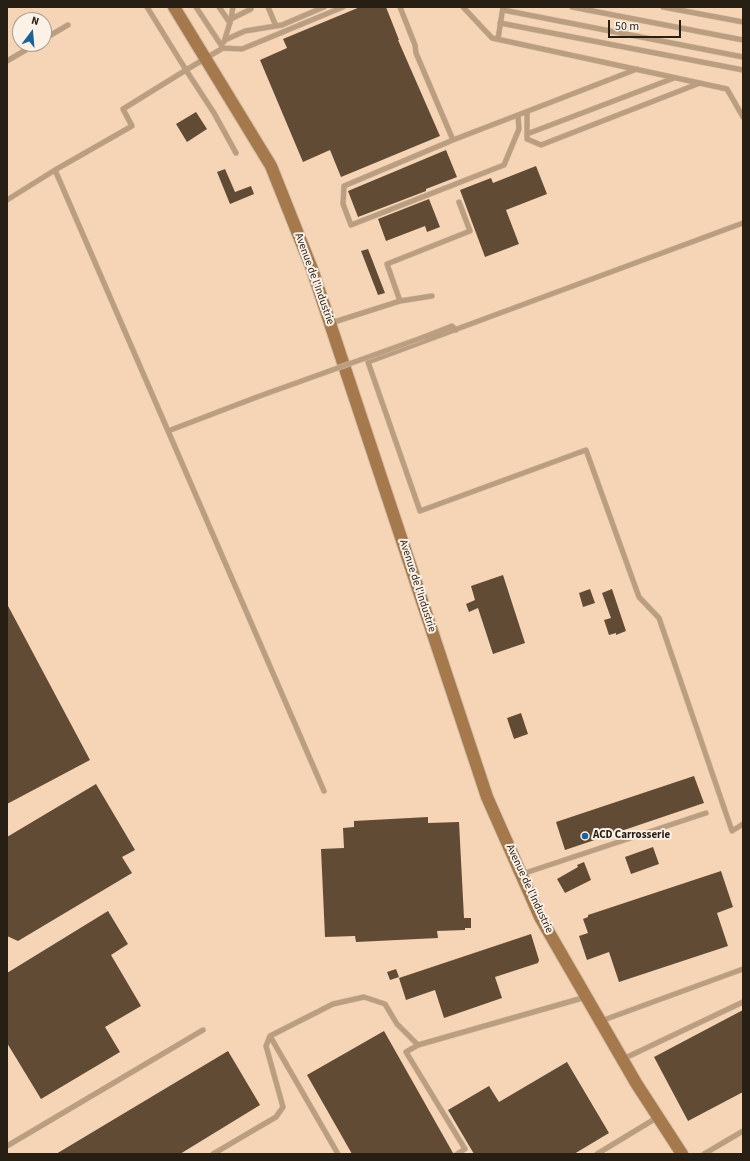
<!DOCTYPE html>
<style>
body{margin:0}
#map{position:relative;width:750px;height:1161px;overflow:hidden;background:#fbe0c7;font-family:"Source Sans 3",sans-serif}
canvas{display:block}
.frame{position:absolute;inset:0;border:8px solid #271e14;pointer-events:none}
.north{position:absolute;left:12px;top:12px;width:40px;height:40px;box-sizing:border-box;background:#fbf1e7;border:1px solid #a69d93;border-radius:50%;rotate:16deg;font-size:11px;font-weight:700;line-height:16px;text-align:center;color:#271e14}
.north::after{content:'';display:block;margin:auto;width:14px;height:18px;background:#1d6297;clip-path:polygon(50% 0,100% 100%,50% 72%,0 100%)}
.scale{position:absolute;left:608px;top:20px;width:73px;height:18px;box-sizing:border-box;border:2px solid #271e14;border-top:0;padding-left:5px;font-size:12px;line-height:14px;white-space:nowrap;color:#271e14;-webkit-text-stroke:3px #fbf1e7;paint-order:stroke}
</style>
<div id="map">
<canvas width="750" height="1161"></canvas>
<div class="frame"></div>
<div class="north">N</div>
<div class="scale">50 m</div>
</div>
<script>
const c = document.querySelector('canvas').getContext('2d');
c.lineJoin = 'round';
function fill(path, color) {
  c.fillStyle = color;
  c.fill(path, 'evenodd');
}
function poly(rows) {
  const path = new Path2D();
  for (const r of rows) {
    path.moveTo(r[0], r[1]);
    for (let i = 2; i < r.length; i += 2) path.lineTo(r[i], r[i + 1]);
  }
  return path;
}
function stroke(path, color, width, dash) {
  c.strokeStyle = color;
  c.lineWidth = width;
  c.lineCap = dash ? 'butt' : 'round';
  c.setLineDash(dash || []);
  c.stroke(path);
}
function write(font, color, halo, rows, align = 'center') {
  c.font = font + ' "Source Sans 3",sans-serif';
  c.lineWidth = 4;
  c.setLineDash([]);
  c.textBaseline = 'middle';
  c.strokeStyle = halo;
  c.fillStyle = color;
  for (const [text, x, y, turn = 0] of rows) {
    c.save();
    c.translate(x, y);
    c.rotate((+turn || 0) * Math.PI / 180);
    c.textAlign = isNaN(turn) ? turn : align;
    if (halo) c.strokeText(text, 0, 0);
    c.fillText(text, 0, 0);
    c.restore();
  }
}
fill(poly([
 [7,7,743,7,743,1154,7,1154],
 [20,20,44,20,44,44,20,44]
]), '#f5d5b6');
fill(poly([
 [360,7,386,7,399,40,398,40,440,136,341,177,330,150,303,162,260,60,287,48,283,39],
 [196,112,207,129,187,142,176,124],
 [446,150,457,177,426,189,426,191,358,217,348,191],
 [536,166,547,194,506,210,519,244,485,257,460,190,491,178,493,183],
 [225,169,235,192,251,186,254,194,230,204,217,172],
 [429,199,440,227,427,232,425,226,386,241,378,219],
 [368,249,385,293,378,295,361,251],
 [503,575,525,643,493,654,478,608,469,612,466,604,475,600,471,586],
 [590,589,595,603,583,607,579,593],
 [612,589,626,631,616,635,616,633,609,635,604,620,611,618,602,593],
 [7,604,90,760,7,804],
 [521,713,528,734,514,739,507,718],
 [694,776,704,803,565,850,556,822],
 [96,784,135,850,122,857,132,873,18,941,7,936,7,837],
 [428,817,428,823,459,822,464,918,471,918,471,928,465,928,465,930,437,931,438,938,356,942,355,936,325,937,321,849,344,848,343,828,354,827,354,821],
 [653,847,659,864,631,874,625,857],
 [584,862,591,880,565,893,557,879,578,867,577,865],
 [721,871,733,907,717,913,728,946,619,982,609,952,587,960,579,936,588,933,583,919,588,917,588,915],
 [108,911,128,944,111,955,141,1006,105,1027,120,1052,41,1099,7,1043,7,973],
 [531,934,539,960,538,963,495,977,502,998,444,1018,435,990,406,1000,399,978],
 [396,969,399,977,390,980,387,972],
 [743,1010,743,1092,688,1121,654,1057],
 [384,1031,453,1153,453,1154,352,1154,307,1075],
 [228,1051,260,1105,180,1154,56,1154],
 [567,1062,609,1133,574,1154,474,1154,448,1110,489,1086,499,1102]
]), '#614b35');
const lane = poly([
 [147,7,186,70,223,48,242,49,343,7],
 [196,7,223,48],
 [219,7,230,23],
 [268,7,276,26],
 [400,7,415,45,416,53,453,140,637,69],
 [463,7,492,38,727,89,743,117],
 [572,7,743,40],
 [663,7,743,22],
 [503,10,743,57],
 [231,19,251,9,251,7],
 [500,23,743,70],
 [44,39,68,25],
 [498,39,503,7],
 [225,40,245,31,282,25,324,7],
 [224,42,231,19,233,7],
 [7,61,36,44],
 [527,112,527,139,541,145,700,83],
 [527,134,674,78],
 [453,140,344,186,343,204,351,225,504,165,519,129,518,115],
 [55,170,324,791],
 [7,200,55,170,132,126,123,109,186,70,214,113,236,153],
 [743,223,368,362,420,511,586,450,639,597,659,618,732,831,743,824],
 [400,301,387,264,470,231,459,202],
 [331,323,400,301,432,296],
 [424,337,452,326,456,330],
 [168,431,257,397],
 [522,874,706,813],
 [601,1021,743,969],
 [270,1036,338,1154],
 [418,1045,406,1052,465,1149,457,1154],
 [623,1059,743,1002],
 [7,1146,203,1030],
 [213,1154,276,1117,283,1107,266,1046,270,1036,333,1004,364,997,385,1004,397,1024,418,1045,586,997],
 [597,1154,658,1117],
 [704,1154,743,1131]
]);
const secondary = poly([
 [174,7,271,166,312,269,487,797,521,874,540,917,636,1083,682,1154]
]);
stroke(lane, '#d5bda7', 6);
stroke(secondary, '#d5bda7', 14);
stroke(lane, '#bb9d7f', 5);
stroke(secondary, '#a5794b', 12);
const laneBridge = poly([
 [257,397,424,337]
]);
stroke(laneBridge, '#d5bda7', 6, []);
stroke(laneBridge, '#bb9d7f', 5);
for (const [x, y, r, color] of [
 [585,836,4,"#1d6297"]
]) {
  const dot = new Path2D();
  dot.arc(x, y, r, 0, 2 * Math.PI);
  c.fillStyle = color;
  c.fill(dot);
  stroke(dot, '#fbf1e7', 1.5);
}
write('11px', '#271e14', '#fbf1e7', [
 ["Avenue de l'Industrie",314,279,70],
 ["Avenue de l'Industrie",417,586,72],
 ["Avenue de l'Industrie",529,889,65]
]);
write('bold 11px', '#271e14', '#fbf1e7', [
 ["ACD Carrosserie",593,836]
], 'left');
</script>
